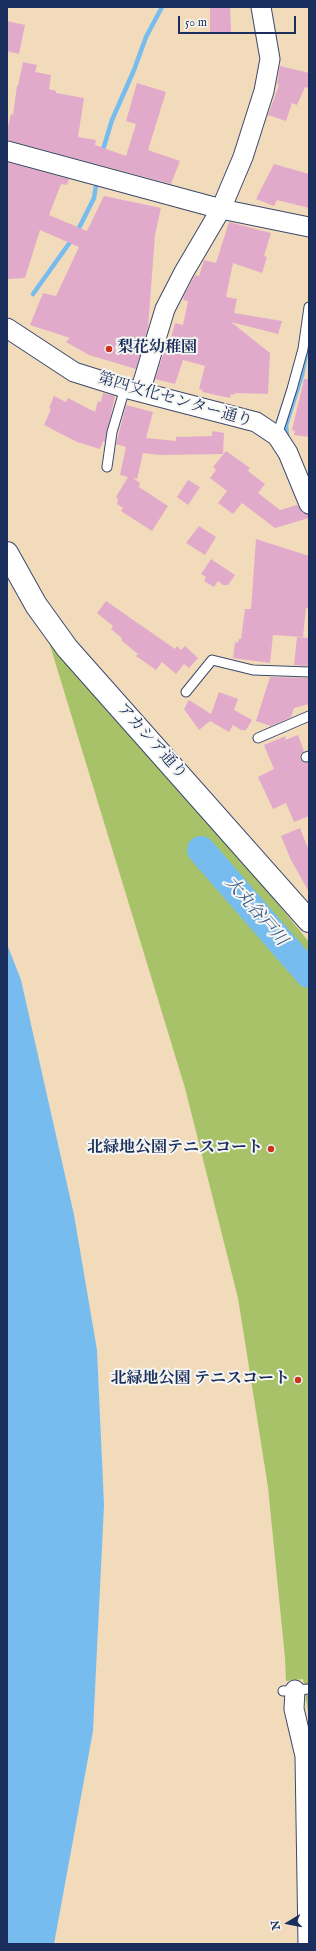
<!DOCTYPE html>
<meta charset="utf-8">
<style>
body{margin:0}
#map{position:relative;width:316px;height:1951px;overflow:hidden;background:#f2dbbb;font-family:"IM FELL English",serif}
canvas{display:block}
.frame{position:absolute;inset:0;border:8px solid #1b2f5e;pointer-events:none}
.north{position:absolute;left:268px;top:1903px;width:40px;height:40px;-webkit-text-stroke:3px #f6f6f2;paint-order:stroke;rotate:260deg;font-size:11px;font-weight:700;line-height:16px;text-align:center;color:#1b2f5e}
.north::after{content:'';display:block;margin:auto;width:14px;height:18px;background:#1b2f5e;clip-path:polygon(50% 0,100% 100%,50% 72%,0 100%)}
.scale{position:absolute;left:178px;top:16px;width:118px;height:18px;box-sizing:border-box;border:2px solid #1b2f5e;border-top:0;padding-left:5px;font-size:12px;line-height:14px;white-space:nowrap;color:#1b2f5e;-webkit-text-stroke:3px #f6f6f2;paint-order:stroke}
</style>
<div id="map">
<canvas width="316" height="1951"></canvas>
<div class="frame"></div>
<div class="north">N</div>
<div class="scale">50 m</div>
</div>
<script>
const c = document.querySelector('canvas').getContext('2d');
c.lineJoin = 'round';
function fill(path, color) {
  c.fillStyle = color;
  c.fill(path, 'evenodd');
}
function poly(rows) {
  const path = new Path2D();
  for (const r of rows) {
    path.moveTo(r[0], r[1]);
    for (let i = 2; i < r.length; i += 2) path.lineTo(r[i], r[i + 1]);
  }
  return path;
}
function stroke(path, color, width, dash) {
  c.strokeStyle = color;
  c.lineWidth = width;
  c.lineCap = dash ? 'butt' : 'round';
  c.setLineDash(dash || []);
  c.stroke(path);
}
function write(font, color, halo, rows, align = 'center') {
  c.font = font + ' "IM FELL English","Noto Serif JP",serif';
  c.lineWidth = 4;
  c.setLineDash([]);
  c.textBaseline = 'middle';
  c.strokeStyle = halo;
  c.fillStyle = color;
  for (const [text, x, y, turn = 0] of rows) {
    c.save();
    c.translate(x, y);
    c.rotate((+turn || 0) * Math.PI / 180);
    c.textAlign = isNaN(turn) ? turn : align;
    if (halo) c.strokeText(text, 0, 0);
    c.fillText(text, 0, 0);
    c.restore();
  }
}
fill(poly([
 [46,632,229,844,309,942,309,1732,308,1712,303,1679,286,1681,285,1658,268,1487,238,1298,185,1088]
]), '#a7c269');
fill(poly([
 [7,944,21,980,74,1215,97,1350,104,1505,93,1731,54,1944,7,1944]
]), '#77bcee');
stroke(poly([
 [102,153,112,120,134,70,146,37,162,7],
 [77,232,94,198,97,180],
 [33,294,73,238],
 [287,437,286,425,302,375,309,339]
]), '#77bcee', 4.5);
stroke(poly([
 [201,850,309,974]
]), '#77bcee', 28);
fill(poly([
 [210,7,230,7,231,32,210,32],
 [7,21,25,25,19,54,7,51],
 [23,62,37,65,35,72,51,75,49,89,56,91,56,93,84,98,78,137,96,140,95,145,126,156,136,124,126,121,137,83,166,92,148,150,180,161,171,184,7,140,7,131,11,114,13,115,17,86,18,86],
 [280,66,309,73,309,88,305,87,297,105,292,103,286,121,268,115,279,85,277,84],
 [7,162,69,179,67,185,61,184,49,215,87,231,104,196,161,208,155,235,148,328,136,369,89,355,66,342,70,338,30,325,43,293,56,296,79,247,40,230,25,278,7,279],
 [274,164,309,174,309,208,277,200,274,206,256,199],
 [229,222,271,233,264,256,267,257,262,273,233,263,226,297,237,299,234,313,282,321,278,334,231,322,270,353,268,394,235,393,235,395,231,394,230,398,202,392,203,390,199,389,205,366,183,360,175,384,155,379,165,349,168,350,175,323,183,325,188,301,183,300,184,296,195,275,199,276,204,260,216,263],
 [304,379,309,379,309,437,294,435,295,431,292,430],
 [103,393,115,396,105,442,103,441,100,449,77,442,44,425,51,409,49,408,54,396,66,402,68,398,95,412,98,401,101,402],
 [126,405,153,412,146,438,176,441,176,437,212,436,212,431,224,433,223,454,159,455,143,453,137,479,132,477,140,483,139,487,168,506,152,531,121,511,123,508,117,504,118,499,116,497,128,477,120,475,126,447,116,444],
 [226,451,250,468,248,471,265,484,258,493,280,510,297,505,302,512,309,515,309,518,275,528,242,503,233,514,218,503,227,491,210,478,216,470,213,467],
 [188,480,200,487,188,505,177,497],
 [199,526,216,537,205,555,186,543],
 [256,539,309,556,309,608,306,608,303,637,273,635,270,663,233,658,235,642,238,643,239,639,241,639,245,609,251,609],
 [211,559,235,575,228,585,223,585,218,581,214,587,204,581,206,577,201,574],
 [106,601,175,649,177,646,181,650,185,646,198,658,189,668,184,664,176,674,162,662,156,670,136,656,138,654,121,640,122,638,111,629,113,626,97,613],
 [297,637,309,638,309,666,294,665],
 [270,677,309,678,309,704,294,708,291,717,271,726,256,721],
 [219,692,238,699,234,710,252,720,246,730,241,730,233,725,229,732,210,721,199,730,184,709,189,700,211,714],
 [298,735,304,751,300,755,300,759,304,763,309,762,309,816,294,822,286,803,273,809,258,777,274,769,264,745,286,736,285,740],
 [300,828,309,851,309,892,291,860,281,836]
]), '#e1aacb');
const lane = poly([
 [277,436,292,389,303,349,309,307],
 [107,467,112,432,125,388],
 [186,692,212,660,253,670,309,672],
 [258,738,309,716],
 [306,757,309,756],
 [283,1691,309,1689]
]);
const street = poly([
 [7,151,221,209,309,227],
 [7,328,74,372,125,388,256,422,277,436,288,453,309,504],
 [140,392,165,309,184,272,221,209,243,157,264,91,270,59,261,7],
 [295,1690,294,1709,305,1756,308,1944]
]);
const secondary = poly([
 [7,553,36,605,67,648,309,921]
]);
stroke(lane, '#3b496c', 11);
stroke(street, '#3b496c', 21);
stroke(secondary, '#3b496c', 24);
stroke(lane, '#fff', 9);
stroke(street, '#fff', 19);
stroke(secondary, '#fff', 22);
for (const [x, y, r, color] of [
 [109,349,4,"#c8321e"],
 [271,1149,4,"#c8321e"],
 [298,1380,4,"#c8321e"]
]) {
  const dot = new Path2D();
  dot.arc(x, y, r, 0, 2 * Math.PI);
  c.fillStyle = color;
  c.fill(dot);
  stroke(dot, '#f6f6f2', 1.5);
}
write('bold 16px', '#1b2f5e', '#f6f6f2', [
 ["梨花幼稚園",117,349,"left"],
 ["北緑地公園テニスコート",263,1149],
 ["北緑地公園 テニスコート",290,1380]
], 'right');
write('16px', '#1b2f5e', '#f6f6f2', [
 ["第四文化センター通り",175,401,16],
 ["アカシア通り",151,742,48]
]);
write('italic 17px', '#375989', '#f6f6f2', [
 ["大丸谷戸川",255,912,49]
]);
</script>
